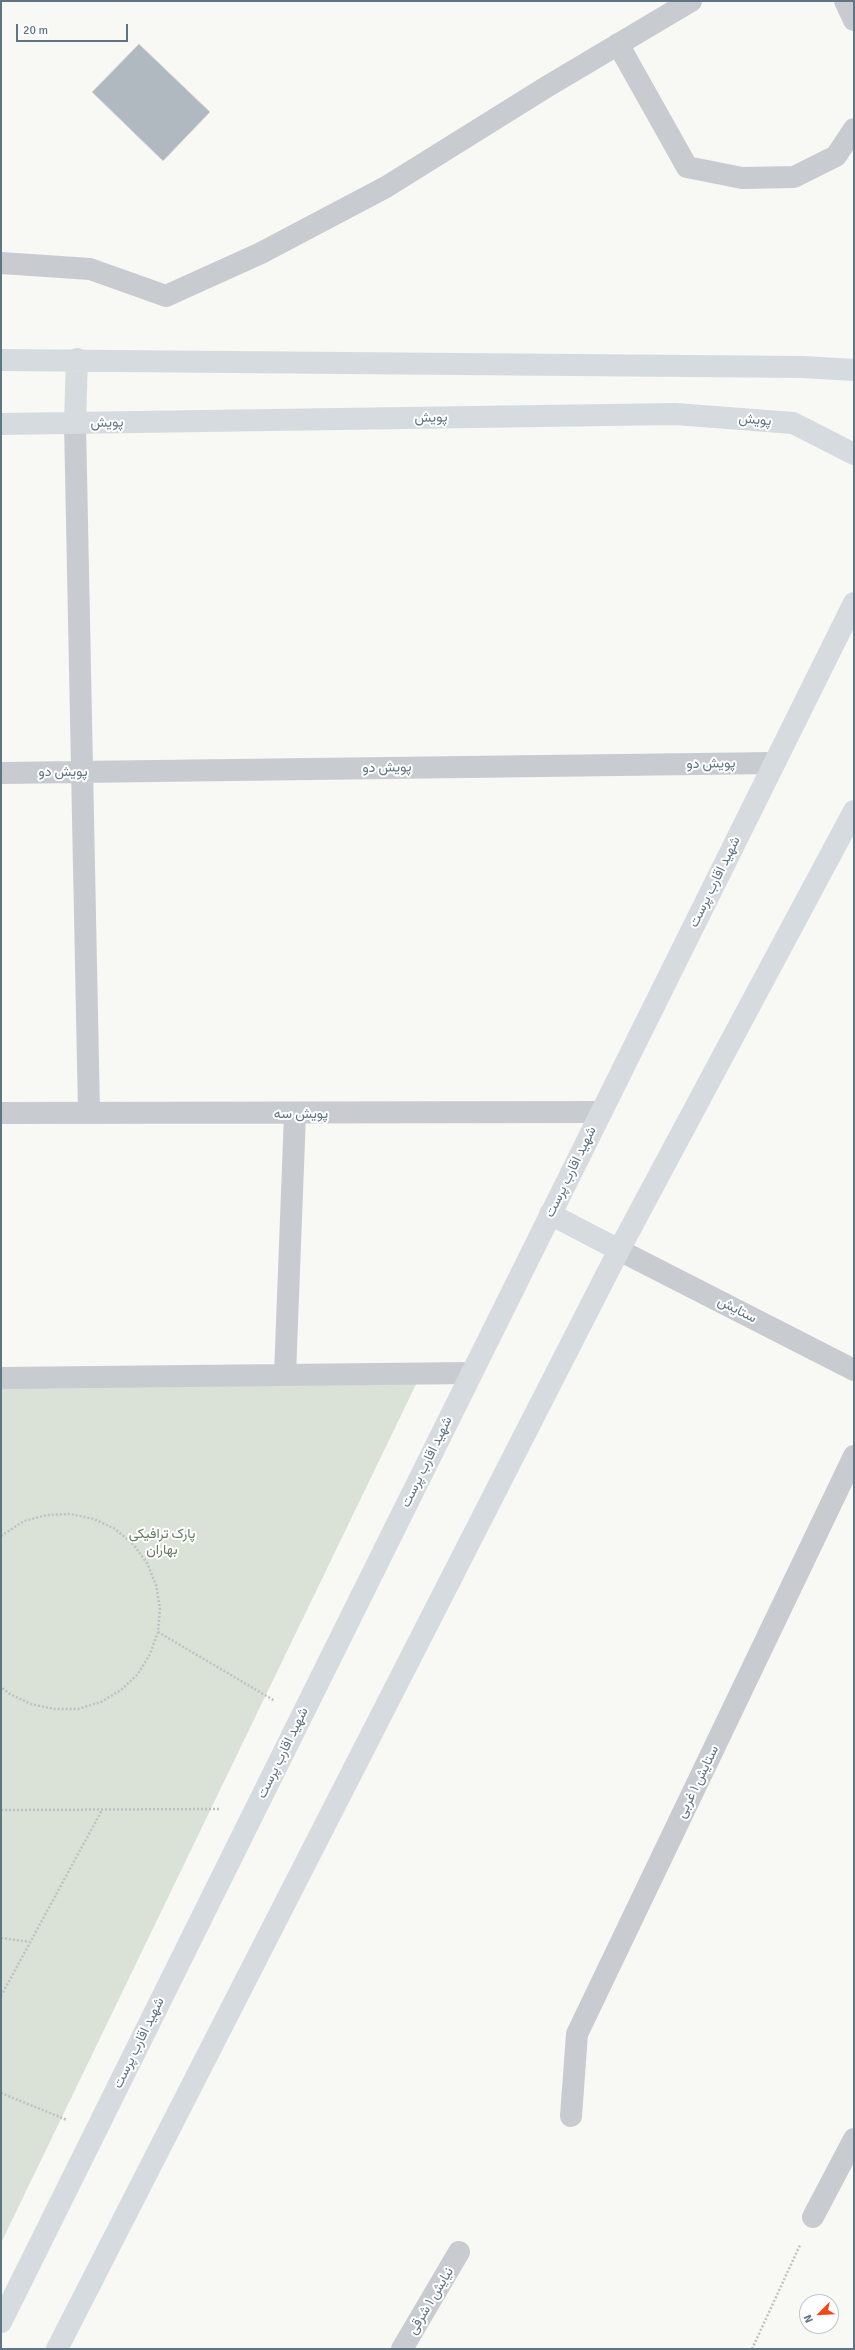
<!DOCTYPE html>
<meta charset="utf-8">
<style>
body{margin:0}
#map{position:relative;width:855px;height:2350px;overflow:hidden;background:#f8f8f5;font-family:Signika,sans-serif}
canvas{display:block}
.frame{position:absolute;inset:0;border:2px solid #607584;pointer-events:none}
.north{position:absolute;left:799px;top:2294px;width:40px;height:40px;box-sizing:border-box;background:#fff;border:1px solid #bfc8ce;border-radius:50%;rotate:246deg;font-size:11px;font-weight:700;line-height:16px;text-align:center;color:#607584}
.north::after{content:'';display:block;margin:auto;width:14px;height:18px;background:#f64518;clip-path:polygon(50% 0,100% 100%,50% 72%,0 100%)}
.scale{position:absolute;left:16px;top:24px;width:112px;height:18px;box-sizing:border-box;border:2px solid #607584;border-top:0;padding-left:5px;font-size:12px;line-height:14px;white-space:nowrap;color:#607584;-webkit-text-stroke:3px #fff;paint-order:stroke}
</style>
<div id="map">
<canvas width="855" height="2350"></canvas>
<div class="frame"></div>
<div class="north">N</div>
<div class="scale">20 m</div>
</div>
<script>
const c = document.querySelector('canvas').getContext('2d');
c.lineJoin = 'round';
function fill(path, color) {
  c.fillStyle = color;
  c.fill(path, 'evenodd');
}
function poly(rows) {
  const path = new Path2D();
  for (const r of rows) {
    path.moveTo(r[0], r[1]);
    for (let i = 2; i < r.length; i += 2) path.lineTo(r[i], r[i + 1]);
  }
  return path;
}
function stroke(path, color, width, dash) {
  c.strokeStyle = color;
  c.lineWidth = width;
  c.lineCap = dash ? 'butt' : 'round';
  c.setLineDash(dash || []);
  c.stroke(path);
}
function write(font, color, halo, rows, align = 'center') {
  c.font = font + ' Signika,Vazirmatn,sans-serif';
  c.lineWidth = 4;
  c.setLineDash([]);
  c.textBaseline = 'middle';
  c.strokeStyle = halo;
  c.fillStyle = color;
  for (const [text, x, y, turn = 0] of rows) {
    c.save();
    c.translate(x, y);
    c.rotate((+turn || 0) * Math.PI / 180);
    c.textAlign = isNaN(turn) ? turn : align;
    if (halo) c.strokeText(text, 0, 0);
    c.fillText(text, 0, 0);
    c.restore();
  }
}
fill(poly([
 [421,1374,1,2243,1,1383]
]), '#dae1d6');
const building = poly([
 [139,44,210,112,163,161,92,92,139,44]
]);
fill(building, '#b0b9bf');
stroke(building, '#dadad7', 1);
stroke(poly([
 [1,1536,24,1521,47,1515,70,1514,94,1519,115,1529,133,1544,147,1563,156,1585,160,1608,158,1632,150,1654,138,1674,121,1690,101,1702,78,1709,54,1709,31,1704,10,1694,1,1687],
 [158,1632,275,1701],
 [1,1810,220,1809],
 [1,1938,30,1942],
 [1,1996,102,1810],
 [1,2093,67,2120],
 [752,2349,800,2245]
]), '#bfc2c4', 2.5, [2, 2]);
stroke(poly([
 [845,1,854,20],
 [618,44,687,167,742,178,794,177,836,156,854,129],
 [1,263,90,269,166,296,261,253,386,187,548,86,691,1],
 [75,423,89,1112],
 [1,773,774,763],
 [1,1113,600,1112],
 [619,1250,854,1370],
 [285,1375,295,1114],
 [1,1378,471,1373],
 [571,2116,577,2034,854,1456],
 [813,2217,854,2139],
 [402,2349,459,2252]
]), '#c8ccd0', 22);
stroke(poly([
 [1,360,803,367,854,370],
 [75,423,77,359],
 [1,424,675,414,793,423,854,454],
 [550,1214,619,1250],
 [1,2322,854,603],
 [57,2349,619,1250,854,811]
]), '#d5dbdf', 22);
write('14px', '#607584', '#fff', [
 ["پویش",431,418,-1],
 ["پویش",755,420,5],
 ["پویش",107,423,-1],
 ["پویش دو",711,764,-1],
 ["پویش دو",387,768,-1],
 ["پویش دو",63,772],
 ["شهید اقارب پرست",715,882,-64],
 ["پویش سه",301,1114],
 ["شهید اقارب پرست",571,1172,-64],
 ["ستایش",737,1310,27],
 ["شهید اقارب پرست",427,1462,-64],
 ["شهید اقارب پرست",283,1753,-64],
 ["ستایش ۱ غربی",698,1782,-64],
 ["شهید اقارب پرست",139,2043,-64],
 ["نیایش ۱ شرقی",431,2301,-59]
]);
write('14px', '#667a60', '#fff', [
 ["پارک ترافیکی",162,1534],
 ["بهاران",162,1550]
]);
</script>
